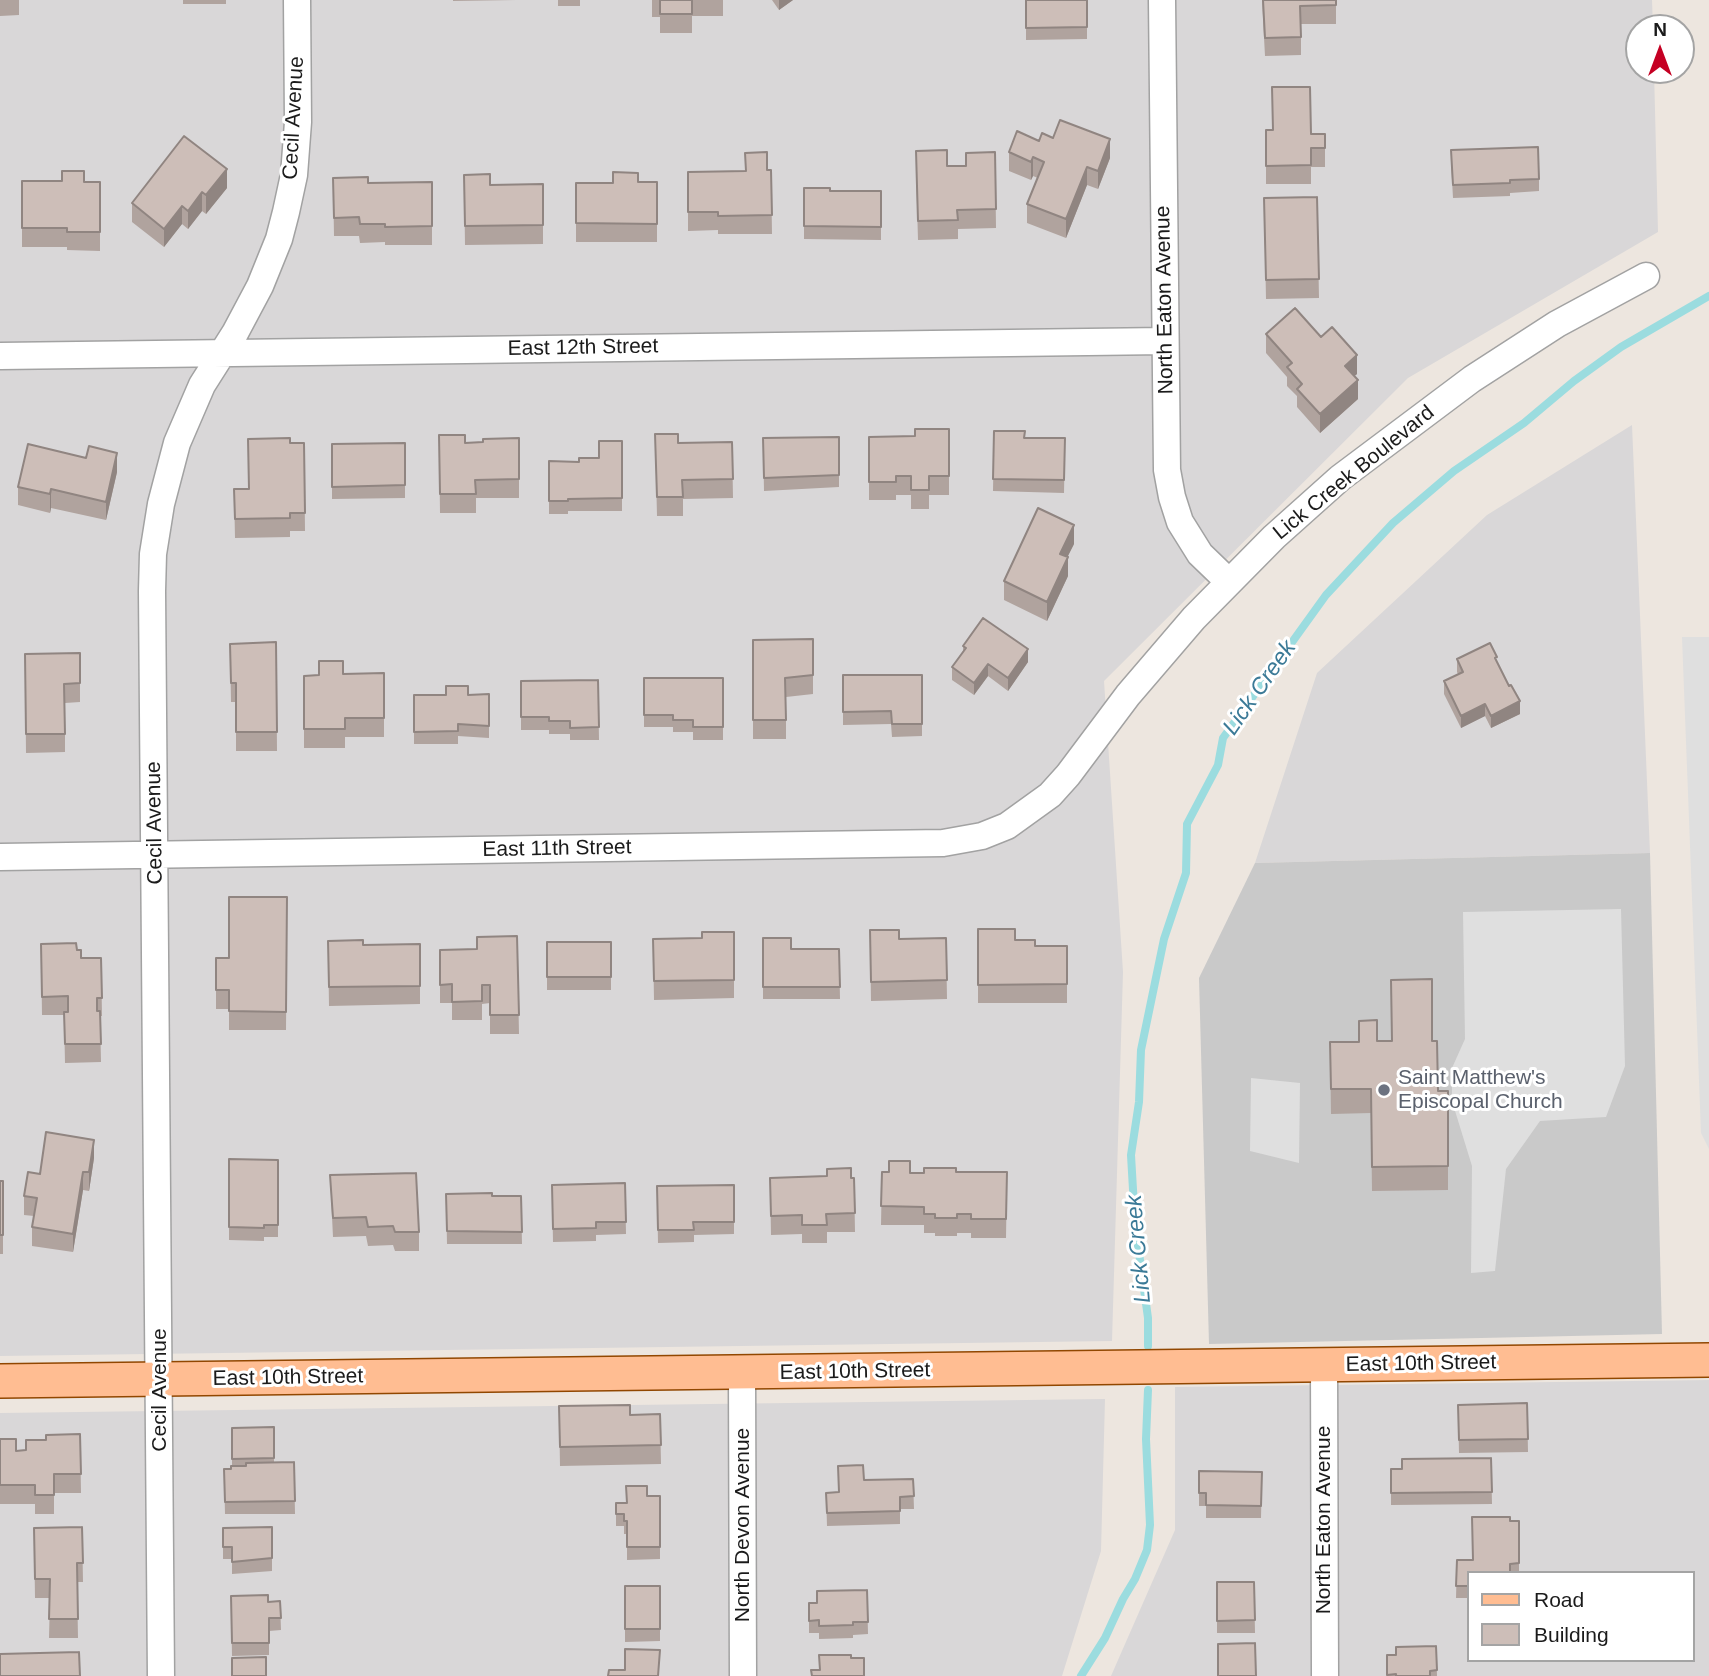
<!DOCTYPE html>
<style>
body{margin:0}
#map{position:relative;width:1709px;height:1676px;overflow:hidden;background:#ede6df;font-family:Helvetica,sans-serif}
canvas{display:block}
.legend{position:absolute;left:1467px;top:1571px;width:228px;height:91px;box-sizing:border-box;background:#fff;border:2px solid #a4a4a4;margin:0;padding:9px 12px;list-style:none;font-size:21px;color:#1b1b1b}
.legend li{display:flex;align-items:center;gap:14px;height:35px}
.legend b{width:35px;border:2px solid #a4a4a4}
.north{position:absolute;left:1625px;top:14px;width:70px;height:70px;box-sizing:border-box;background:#fff;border:2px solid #a4a4a4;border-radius:50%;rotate:0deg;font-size:19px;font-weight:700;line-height:28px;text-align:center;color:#1b1b1b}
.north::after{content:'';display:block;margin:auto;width:24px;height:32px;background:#c50023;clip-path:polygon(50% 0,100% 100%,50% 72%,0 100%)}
</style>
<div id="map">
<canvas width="1709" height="1676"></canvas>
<ul class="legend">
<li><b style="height:9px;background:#ffbd92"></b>Road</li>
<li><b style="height:19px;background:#cdbeb8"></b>Building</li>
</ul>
<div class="north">N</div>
</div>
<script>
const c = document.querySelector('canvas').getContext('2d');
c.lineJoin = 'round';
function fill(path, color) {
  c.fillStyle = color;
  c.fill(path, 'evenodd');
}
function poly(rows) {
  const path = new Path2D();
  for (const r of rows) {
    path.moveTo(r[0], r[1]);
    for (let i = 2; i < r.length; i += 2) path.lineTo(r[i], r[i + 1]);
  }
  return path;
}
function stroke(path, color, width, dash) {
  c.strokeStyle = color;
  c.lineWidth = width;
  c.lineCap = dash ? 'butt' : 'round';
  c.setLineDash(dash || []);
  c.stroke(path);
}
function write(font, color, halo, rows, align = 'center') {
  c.font = font + ' Helvetica,sans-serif';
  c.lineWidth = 6;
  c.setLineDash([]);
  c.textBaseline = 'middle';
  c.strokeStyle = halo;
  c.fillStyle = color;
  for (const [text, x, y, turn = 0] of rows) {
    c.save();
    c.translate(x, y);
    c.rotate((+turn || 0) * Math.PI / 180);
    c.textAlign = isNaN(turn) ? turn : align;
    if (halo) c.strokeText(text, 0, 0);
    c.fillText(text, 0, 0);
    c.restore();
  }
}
fill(poly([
 [0,0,1652,0,1653,28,1639,28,1639,70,1654,70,1658,232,1408,378,1104,681,1123,972,1112,1341,0,1356],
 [1632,425,1650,853,1255,863,1317,673,1487,515],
 [1709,1380,1709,1676,1111,1676,1175,1530,1175,1387],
 [1469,1573,1693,1573,1693,1660,1469,1660],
 [1105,1399,1101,1551,1062,1676,0,1676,0,1413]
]), '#d9d7d8');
fill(poly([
 [1650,853,1662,1334,1209,1344,1199,978,1255,863]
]), '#c9c9c9');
fill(poly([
 [1682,637,1709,637,1709,1149,1701,1133],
 [1621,909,1625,1066,1606,1117,1540,1121,1506,1169,1495,1271,1471,1273,1472,1166,1452,1101,1452,1068,1465,1039,1463,912],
 [1251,1078,1300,1083,1299,1163,1250,1151]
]), '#dfdfdf');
stroke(poly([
 [1148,1346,1148,1318,1135,1224,1131,1155,1139,1102,1141,1050,1164,939,1186,873,1187,824,1218,765,1223,738,1326,595,1393,523,1454,471,1524,423,1574,381,1621,347,1709,296],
 [1081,1676,1105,1638,1123,1599,1135,1579,1147,1550,1150,1525,1146,1439,1148,1390]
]), '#9bdcdf', 8);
const minor = poly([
 [1162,0,1167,470,1172,497,1180,522,1200,554,1228,581],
 [0,356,1165,341],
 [0,857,943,843,982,836,1007,826,1050,795,1068,775,1128,695,1194,618,1274,537,1340,478,1472,379,1557,324,1646,276],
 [1324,1365,1325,1676],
 [742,1373,743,1676],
 [161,1676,152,591,153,554,161,504,177,443,202,385,235,333,260,286,279,239,286,212,294,175,298,122,297,0]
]);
const major = poly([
 [0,1381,1709,1360]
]);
stroke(minor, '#a2a2a2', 29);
stroke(major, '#914700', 36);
stroke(minor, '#fff', 26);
stroke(major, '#ffbd92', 33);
fill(poly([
 [0,0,19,0,19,15,0,16],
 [183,0,226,0,226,4,183,4],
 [453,0,516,0,453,1],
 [558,0,580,0,580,6,558,6],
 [652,0,723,0,723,16,692,16,692,33,660,33,660,17,652,17],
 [772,0,793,0,779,10],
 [1026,0,1087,0,1087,39,1026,40],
 [1262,0,1336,0,1336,24,1301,24,1301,55,1265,56],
 [1266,130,1325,134,1325,167,1311,167,1311,184,1266,184],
 [1053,138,1110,158,1098,189,1087,185,1066,238,1027,223,1027,204,1038,178,1033,176,1031,180,1009,171,1009,152,1039,141],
 [995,152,996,228,958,229,958,239,918,240,916,170,947,166,966,166],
 [1451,162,1539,179,1539,191,1510,193,1510,196,1453,198],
 [771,170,772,234,718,234,718,230,688,231,688,172],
 [464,175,490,185,543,184,543,244,465,245],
 [333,178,368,183,432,182,432,245,385,245,385,242,360,243,359,236,334,236],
 [22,181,100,182,100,251,67,250,67,247,22,247],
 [638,182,657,182,657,242,576,242,576,183,613,183],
 [227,188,206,214,202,211,188,229,182,224,164,247,132,222,132,203],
 [804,188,830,191,881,191,881,240,804,239],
 [1317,197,1319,298,1266,299,1264,198],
 [1266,334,1321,337,1357,374,1354,376,1358,399,1320,433,1297,407,1297,396,1287,386,1287,377,1266,353],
 [949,429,949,495,929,495,929,509,911,509,911,495,896,495,896,500,869,500,869,437,915,436],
 [994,431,1025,438,1065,438,1064,493,993,491],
 [655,434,678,443,732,442,733,498,683,499,683,516,657,516],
 [439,435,465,443,483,442,519,438,519,498,476,498,476,513,440,513],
 [839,437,839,487,764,491,763,438],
 [622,441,622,511,568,511,568,514,549,514,549,461,579,462,599,458],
 [290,443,304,443,305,531,290,531,290,537,235,538,234,489,249,489],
 [405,443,405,498,332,499,332,444],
 [117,472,106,520,51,508,50,513,18,505,18,487],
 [1074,544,1067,557,1068,576,1047,621,1004,600,1004,581],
 [813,639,813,694,786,697,786,739,753,739,753,640],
 [276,642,277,751,236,751,236,702,231,702,230,644],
 [963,646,1028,662,1008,691,988,676,974,695,952,680,952,667,963,651],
 [80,653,80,702,65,703,65,752,26,753,25,654],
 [1457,659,1497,663,1520,714,1491,728,1485,716,1461,728,1444,694,1444,681,1458,674,1457,672],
 [384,673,384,737,345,737,345,748,304,748,304,676],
 [843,675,922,675,922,736,892,737,891,724,843,725],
 [644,678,723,678,723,740,693,740,693,732,673,732,673,727,644,727],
 [598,680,599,740,570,740,570,734,549,734,549,730,521,730,521,681],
 [489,694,489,738,458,736,458,744,414,744,414,695],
 [287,897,286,1030,229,1030,229,1009,216,1009,216,990,229,958],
 [978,929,1035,946,1067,946,1067,1003,978,1003],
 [870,930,899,939,946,938,947,999,871,1001],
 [734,932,734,998,654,1000,653,939,702,938],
 [517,936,519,1034,490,1034,490,1003,482,1004,482,1020,452,1020,452,1003,440,1003,440,950,477,949],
 [763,938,791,949,839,949,840,999,763,999],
 [328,941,363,945,420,944,420,1004,329,1006],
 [547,942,611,942,611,990,547,990],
 [41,944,77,950,81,958,101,958,102,1016,100,1016,101,1062,65,1063,64,1015,42,1015],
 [1377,1041,1432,1041,1438,1091,1448,1091,1448,1190,1372,1191,1371,1113,1331,1114,1330,1042],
 [94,1158,89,1191,83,1190,73,1252,32,1246,32,1227,34,1216,24,1215,24,1196,40,1174],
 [229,1159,278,1160,278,1237,264,1237,264,1241,229,1240],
 [882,1172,1007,1172,1006,1238,971,1238,971,1233,957,1233,957,1236,935,1236,935,1233,924,1233,924,1225,881,1225],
 [330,1175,419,1232,419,1251,395,1251,393,1245,368,1246,366,1236,333,1237],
 [770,1178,854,1178,855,1232,827,1232,827,1243,802,1243,802,1234,771,1235],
 [0,1181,3,1181,3,1254,0,1254],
 [625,1183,626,1234,596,1235,596,1241,553,1242,552,1185],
 [734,1185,734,1234,694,1235,694,1242,658,1243,657,1186],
 [446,1194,492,1196,521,1196,522,1244,447,1244],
 [1527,1403,1528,1452,1459,1453,1458,1405],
 [559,1406,630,1415,660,1414,661,1464,560,1466],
 [274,1427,274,1463,294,1462,295,1514,225,1514,224,1469,231,1469,232,1466,232,1428],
 [80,1434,81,1493,54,1493,54,1514,35,1514,35,1504,0,1504,0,1439,16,1451,26,1450],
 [1491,1458,1492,1504,1391,1505,1391,1469,1402,1469],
 [1199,1471,1262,1472,1261,1518,1206,1518,1206,1506,1199,1506],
 [913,1479,914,1509,900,1509,900,1524,827,1526,826,1493,838,1492,864,1480],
 [647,1496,660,1496,660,1559,627,1560,627,1534,624,1534,624,1526,616,1526,616,1503,627,1503],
 [1510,1521,1519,1521,1519,1573,1469,1573,1469,1598,1456,1598,1457,1560,1473,1560],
 [82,1527,83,1582,77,1582,78,1638,49,1638,50,1598,35,1598,34,1528],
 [272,1527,272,1571,232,1574,232,1559,223,1559,223,1528],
 [1217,1582,1254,1582,1255,1633,1217,1633],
 [625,1586,660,1586,660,1641,625,1642],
 [867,1590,868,1634,853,1635,853,1638,819,1639,819,1633,809,1633,809,1603,817,1603],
 [231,1596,268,1602,280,1601,281,1630,269,1631,269,1655,232,1656],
 [1436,1646,1437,1676,1387,1676,1387,1655,1396,1655]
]), '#b0a39e');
fill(poly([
 [779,0,793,0,779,10],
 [1110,139,1110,158,1098,189,1098,171],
 [1033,157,1033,176,1031,180,1031,162],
 [1087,167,1087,185,1066,238,1066,219],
 [227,169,227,188,206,214,206,195],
 [202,192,202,211,188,229,188,211],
 [182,206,182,224,164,247,164,229],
 [1357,355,1357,374,1345,384,1345,366],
 [1358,380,1358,399,1320,433,1320,414],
 [117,453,117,472,106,520,106,502],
 [51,489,51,508,50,513,50,494],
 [1074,525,1074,544,1060,572,1060,554],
 [1068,557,1068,576,1047,621,1047,602],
 [1028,649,1028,662,1008,691,1008,678],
 [988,664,988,676,974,695,974,683],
 [1520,701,1520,714,1491,728,1491,716],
 [1485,704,1485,716,1461,728,1461,716],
 [94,1140,94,1158,89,1191,89,1172],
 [83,1172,83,1190,73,1252,73,1234]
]), '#908581');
const building = poly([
 [660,0,692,0,692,14,660,14,660,0],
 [1026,0,1087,0,1087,27,1026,28,1026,0],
 [1263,0,1336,0,1336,5,1300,6,1301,37,1265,38,1263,0],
 [1272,87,1310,87,1311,134,1325,134,1325,148,1311,148,1311,165,1266,166,1266,130,1273,130,1272,87],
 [1060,120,1110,139,1098,171,1087,167,1066,219,1027,204,1044,162,1033,157,1031,162,1009,152,1017,131,1039,141,1042,133,1053,138,1060,120],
 [184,136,227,169,206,195,202,192,188,211,182,206,164,229,132,203,184,136],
 [1538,147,1539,179,1510,180,1510,183,1453,185,1451,150,1538,147],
 [947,150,947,166,966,166,966,153,995,152,996,209,957,210,958,220,918,221,916,151,947,150],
 [767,152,767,170,771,170,772,215,718,216,718,212,688,212,688,172,746,171,745,153,767,152],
 [62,171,84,171,84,182,100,182,100,232,67,232,67,228,22,228,22,181,62,181,62,171],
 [613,172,638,173,638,182,657,182,657,224,576,223,576,183,613,183,613,172],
 [490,174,490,185,543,184,543,225,465,226,464,175,490,174],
 [368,177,368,183,432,182,432,226,385,227,385,224,360,224,359,217,334,218,333,178,368,177],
 [804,188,830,188,830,191,881,191,881,227,804,226,804,188],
 [1317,197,1319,279,1266,280,1264,198,1317,197],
 [1295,308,1321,337,1332,327,1357,355,1345,366,1358,380,1320,414,1297,389,1302,384,1287,367,1292,363,1266,334,1295,308],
 [915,429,949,429,949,476,929,476,929,490,911,490,911,476,896,476,896,482,869,482,869,437,915,436,915,429],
 [994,431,1025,431,1024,438,1065,438,1064,480,993,479,994,431],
 [655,434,678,434,678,443,732,442,733,479,682,480,683,497,657,497,655,434],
 [439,435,465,435,465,443,483,442,483,439,519,438,519,479,475,480,476,494,440,494,439,435],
 [839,437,839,475,764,478,763,438,839,437],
 [290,438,290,443,304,443,305,513,290,513,290,518,235,519,234,489,249,489,248,439,290,438],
 [599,441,622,441,622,498,568,499,568,501,549,501,549,461,579,462,579,458,599,458,599,441],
 [405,443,405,485,332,487,332,444,405,443],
 [28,444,86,458,89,446,117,453,106,502,51,489,50,494,18,487,28,444],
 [1038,508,1074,525,1060,554,1068,557,1047,602,1004,581,1038,508],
 [983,618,1028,649,1008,678,988,664,974,683,952,667,966,648,963,646,983,618],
 [813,639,813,675,785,678,786,720,753,720,753,640,813,639],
 [276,642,277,732,236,732,236,683,231,683,230,644,276,642],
 [1490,643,1497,657,1495,658,1509,686,1511,685,1520,701,1491,716,1485,704,1461,716,1444,681,1463,672,1457,659,1490,643],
 [80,653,80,683,64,684,65,734,26,734,25,654,80,653],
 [319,661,343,661,343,674,384,673,384,718,345,718,345,729,304,729,304,676,319,675,319,661],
 [843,675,922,675,922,724,892,724,891,711,843,712,843,675],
 [644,678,723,678,723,727,693,727,693,720,673,720,673,715,644,715,644,678],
 [598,680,599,727,570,728,570,721,549,721,549,717,521,717,521,681,598,680],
 [446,686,468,686,468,695,489,694,489,726,458,724,458,731,414,732,414,695,446,695,446,686],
 [229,897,287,897,286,1012,229,1011,229,990,216,990,216,958,229,958,229,897],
 [978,929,1015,929,1015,940,1035,940,1035,946,1067,946,1067,984,978,985,978,929],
 [870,930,899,930,899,939,946,938,947,980,871,982,870,930],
 [702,932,734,932,734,980,654,981,653,939,702,938,702,932],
 [517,936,519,1015,490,1015,490,985,482,985,482,1001,452,1002,452,984,440,985,440,950,477,949,477,937,517,936],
 [763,938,791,938,791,949,839,949,840,987,763,987,763,938],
 [363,940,363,945,420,944,420,986,329,987,328,941,363,940],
 [547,942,611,942,611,977,547,977,547,942],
 [76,943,77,950,81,950,81,958,101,958,102,998,97,998,97,1011,100,1011,101,1044,65,1044,64,1012,68,1012,68,996,42,997,41,944,76,943],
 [1432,979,1432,1041,1437,1041,1438,1091,1448,1091,1448,1166,1372,1167,1371,1089,1331,1089,1330,1042,1359,1042,1359,1021,1377,1020,1377,1041,1392,1041,1391,980,1432,979],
 [46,1132,94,1140,89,1172,83,1172,73,1234,32,1227,37,1198,24,1196,28,1172,40,1174,46,1132],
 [229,1159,278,1160,278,1225,264,1225,264,1228,229,1227,229,1159],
 [889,1161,910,1161,910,1173,924,1173,924,1168,956,1168,956,1172,1007,1172,1006,1219,971,1219,971,1214,957,1214,957,1218,935,1218,935,1214,924,1214,924,1207,881,1206,882,1172,889,1172,889,1161],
 [851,1168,851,1178,854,1178,855,1213,826,1214,827,1225,802,1225,802,1215,771,1216,770,1178,827,1176,827,1169,851,1168],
 [416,1173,419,1232,395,1232,393,1226,368,1227,366,1217,333,1218,330,1175,416,1173],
 [0,1181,3,1181,3,1235,0,1235,0,1181],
 [625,1183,626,1222,596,1222,596,1228,553,1229,552,1185,625,1183],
 [734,1185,734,1222,693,1222,694,1230,658,1230,657,1186,734,1185],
 [492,1193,492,1196,521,1196,522,1232,447,1231,446,1194,492,1193],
 [1527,1403,1528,1439,1459,1440,1458,1405,1527,1403],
 [630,1405,630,1415,660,1414,661,1445,560,1447,559,1406,630,1405],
 [274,1427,274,1458,232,1459,232,1428,274,1427],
 [80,1434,81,1474,54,1474,54,1495,35,1495,35,1485,0,1485,0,1439,16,1439,16,1451,26,1450,26,1440,46,1440,46,1435,80,1434],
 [1491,1458,1492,1492,1391,1493,1391,1469,1402,1469,1402,1459,1491,1458],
 [294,1462,295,1501,225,1502,224,1469,231,1469,231,1466,246,1466,246,1463,294,1462],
 [863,1465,864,1480,913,1479,914,1496,900,1497,900,1511,827,1513,826,1493,839,1492,838,1466,863,1465],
 [1199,1471,1262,1472,1261,1506,1206,1505,1206,1493,1199,1493,1199,1471],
 [626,1486,647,1486,647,1496,660,1496,660,1547,627,1547,627,1521,624,1521,624,1514,616,1514,616,1503,627,1503,626,1486],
 [1472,1517,1510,1517,1510,1521,1519,1521,1519,1563,1510,1564,1510,1573,1469,1573,1469,1586,1456,1586,1457,1560,1473,1560,1472,1517],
 [82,1527,83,1563,77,1563,78,1619,49,1619,50,1579,35,1579,34,1528,82,1527],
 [272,1527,272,1558,232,1562,232,1547,223,1547,223,1528,272,1527],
 [1217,1582,1254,1582,1255,1620,1217,1621,1217,1582],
 [625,1586,660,1586,660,1629,625,1629,625,1586],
 [867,1590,868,1622,853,1622,853,1625,819,1626,819,1620,809,1621,809,1603,817,1603,817,1591,867,1590],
 [268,1595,268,1602,280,1601,281,1618,269,1618,269,1643,232,1643,231,1596,268,1595],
 [1255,1643,1256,1676,1218,1676,1218,1644,1255,1643],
 [1436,1646,1437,1670,1430,1671,1430,1676,1396,1676,1396,1674,1387,1675,1387,1655,1396,1655,1396,1647,1436,1646],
 [625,1649,660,1650,658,1676,608,1676,609,1670,625,1670,625,1649],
 [79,1652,80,1676,0,1676,0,1654,79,1652],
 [819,1655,851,1655,851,1658,864,1658,864,1676,812,1676,811,1670,820,1670,819,1655],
 [266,1657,266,1676,232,1676,232,1658,266,1657]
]);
fill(building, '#cdbeb8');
stroke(building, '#908581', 2);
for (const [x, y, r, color] of [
 [1384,1090,7,"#6b7280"]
]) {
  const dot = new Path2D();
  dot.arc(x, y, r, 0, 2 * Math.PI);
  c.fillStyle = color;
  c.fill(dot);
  stroke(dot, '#fff', 2.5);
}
write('21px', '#1b1b1b', '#fff', [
 ["Cecil Avenue",294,118,-87],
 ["North Eaton Avenue",1165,300,-91],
 ["East 12th Street",583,348,-1],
 ["Lick Creek Boulevard",1354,473,-39],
 ["Cecil Avenue",155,823,-91],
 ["East 11th Street",557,849,-1],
 ["East 10th Street",1421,1364,-1],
 ["East 10th Street",855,1372,-1],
 ["East 10th Street",288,1378,-1],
 ["Cecil Avenue",160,1390,-90],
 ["North Eaton Avenue",1324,1520,-90],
 ["North Devon Avenue",743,1525,-90]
]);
write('21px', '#5b616d', '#fff', [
 ["Saint Matthew's",1398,1078],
 ["Episcopal Church",1398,1102]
], 'left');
write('italic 23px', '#3b7a97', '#fff', [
 ["Lick Creek",1260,688,-55],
 ["Lick Creek",1139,1249,-95]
]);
</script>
